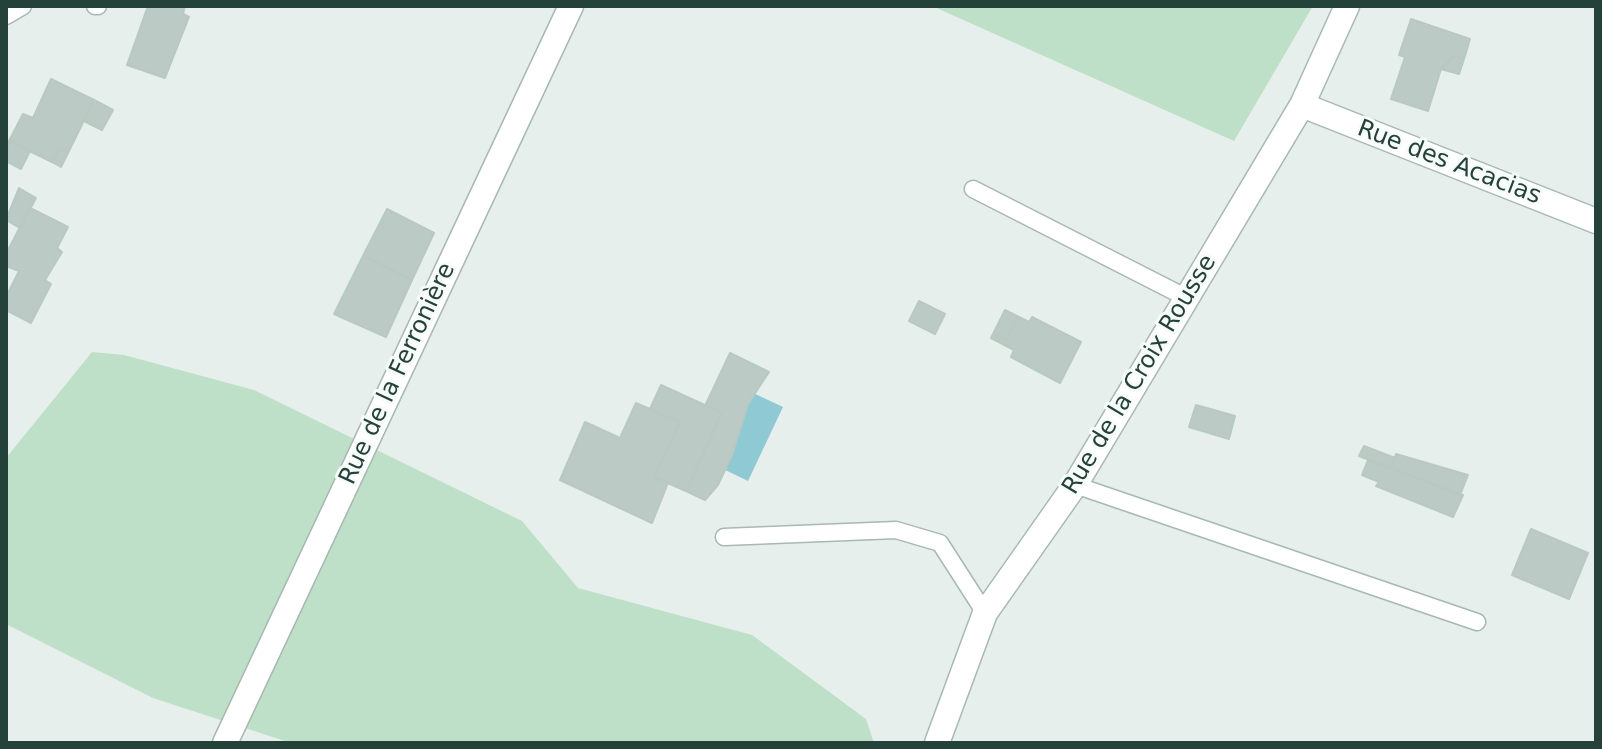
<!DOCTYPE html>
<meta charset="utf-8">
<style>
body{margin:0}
#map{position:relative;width:1602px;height:749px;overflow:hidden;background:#e6efeb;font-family:"DejaVu Sans",sans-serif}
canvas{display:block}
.frame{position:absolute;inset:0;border:8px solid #24423a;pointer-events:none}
</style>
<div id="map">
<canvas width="1602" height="749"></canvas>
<div class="frame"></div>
</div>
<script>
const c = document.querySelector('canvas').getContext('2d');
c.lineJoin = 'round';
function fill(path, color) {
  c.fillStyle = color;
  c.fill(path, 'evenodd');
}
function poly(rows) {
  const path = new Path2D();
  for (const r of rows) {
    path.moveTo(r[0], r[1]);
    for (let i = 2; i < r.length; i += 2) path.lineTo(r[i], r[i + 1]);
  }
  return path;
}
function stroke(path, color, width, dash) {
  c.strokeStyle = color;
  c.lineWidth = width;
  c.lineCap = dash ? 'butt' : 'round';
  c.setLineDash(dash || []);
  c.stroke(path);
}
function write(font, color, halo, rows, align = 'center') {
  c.font = font + ' "DejaVu Sans",sans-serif';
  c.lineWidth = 6;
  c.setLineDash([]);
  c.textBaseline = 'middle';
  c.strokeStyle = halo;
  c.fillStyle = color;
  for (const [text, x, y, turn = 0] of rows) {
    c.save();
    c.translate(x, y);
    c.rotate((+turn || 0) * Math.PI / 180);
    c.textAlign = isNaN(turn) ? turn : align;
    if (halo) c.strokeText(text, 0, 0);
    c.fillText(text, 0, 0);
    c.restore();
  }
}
fill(poly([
 [932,6,1313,6,1234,141],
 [92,352,124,355,254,390,522,521,578,588,752,635,866,719,874,743,291,743,153,698,6,624,6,458]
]), '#bfe0c8');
fill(poly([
 [751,392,783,407,748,481,717,466]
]), '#8ec9d4');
const building = poly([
 [148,6,185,6,183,14,189,17,165,78,127,65,148,6],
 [1411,19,1470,39,1464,59,1454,56,1441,69,1428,111,1391,99,1405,57,1399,55,1411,19],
 [1454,56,1464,59,1459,74,1441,69,1454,56],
 [51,79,94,100,68,153,60,148,52,162,9,141,23,114,33,118,51,79],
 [94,100,113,110,102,130,84,121,94,100],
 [9,141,30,151,21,169,6,161,9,141],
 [60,148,68,153,61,167,52,162,60,148],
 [19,188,36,198,20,228,6,220,19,188],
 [30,208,68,227,57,248,62,252,45,280,51,284,31,323,6,310,6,297,19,271,6,266,6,254,30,208],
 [387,209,434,233,412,280,363,256,387,209],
 [363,256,412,280,386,337,334,314,363,256],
 [919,301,945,314,935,334,909,321,919,301],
 [1005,310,1019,317,1006,340,993,334,1005,310],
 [1019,317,1029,322,1032,317,1081,342,1060,383,1011,357,1014,350,991,338,993,334,1006,340,1019,317],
 [730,353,769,372,748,404,732,455,718,485,705,500,686,491,722,413,705,406,730,353],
 [661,385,722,413,686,491,654,477,680,422,650,409,661,385],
 [636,403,680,422,654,477,668,483,652,523,560,480,585,422,620,438,636,403],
 [1196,405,1235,416,1229,439,1189,427,1196,405],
 [1364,446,1395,458,1391,468,1359,456,1364,446],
 [1396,454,1468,475,1460,495,1391,468,1396,454],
 [1368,460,1463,495,1453,517,1376,486,1379,482,1362,475,1368,460],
 [1531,529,1588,553,1569,599,1512,575,1531,529]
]);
fill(building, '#bbcac4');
stroke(building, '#b8c9c2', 2);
const service = poly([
 [95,6,98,6],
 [6,16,23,6],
 [973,189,1187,298],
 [1075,485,1477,622],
 [724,537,896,530,940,543,985,613]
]);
const minor = poly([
 [1302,105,1596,221],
 [225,743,571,6],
 [937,743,985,613,1075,485,1302,105,1347,6]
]);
stroke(service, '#a8b8b2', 19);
stroke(minor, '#a8b8b2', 27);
stroke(service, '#fff', 16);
stroke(minor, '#fff', 24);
write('24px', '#24423a', '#f7fbf9', [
 ["Rue des Acacias",1449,163,21],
 ["Rue de la Ferronière",398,374,-65],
 ["Rue de la Croix Rousse",1140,375,-59]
]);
</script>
